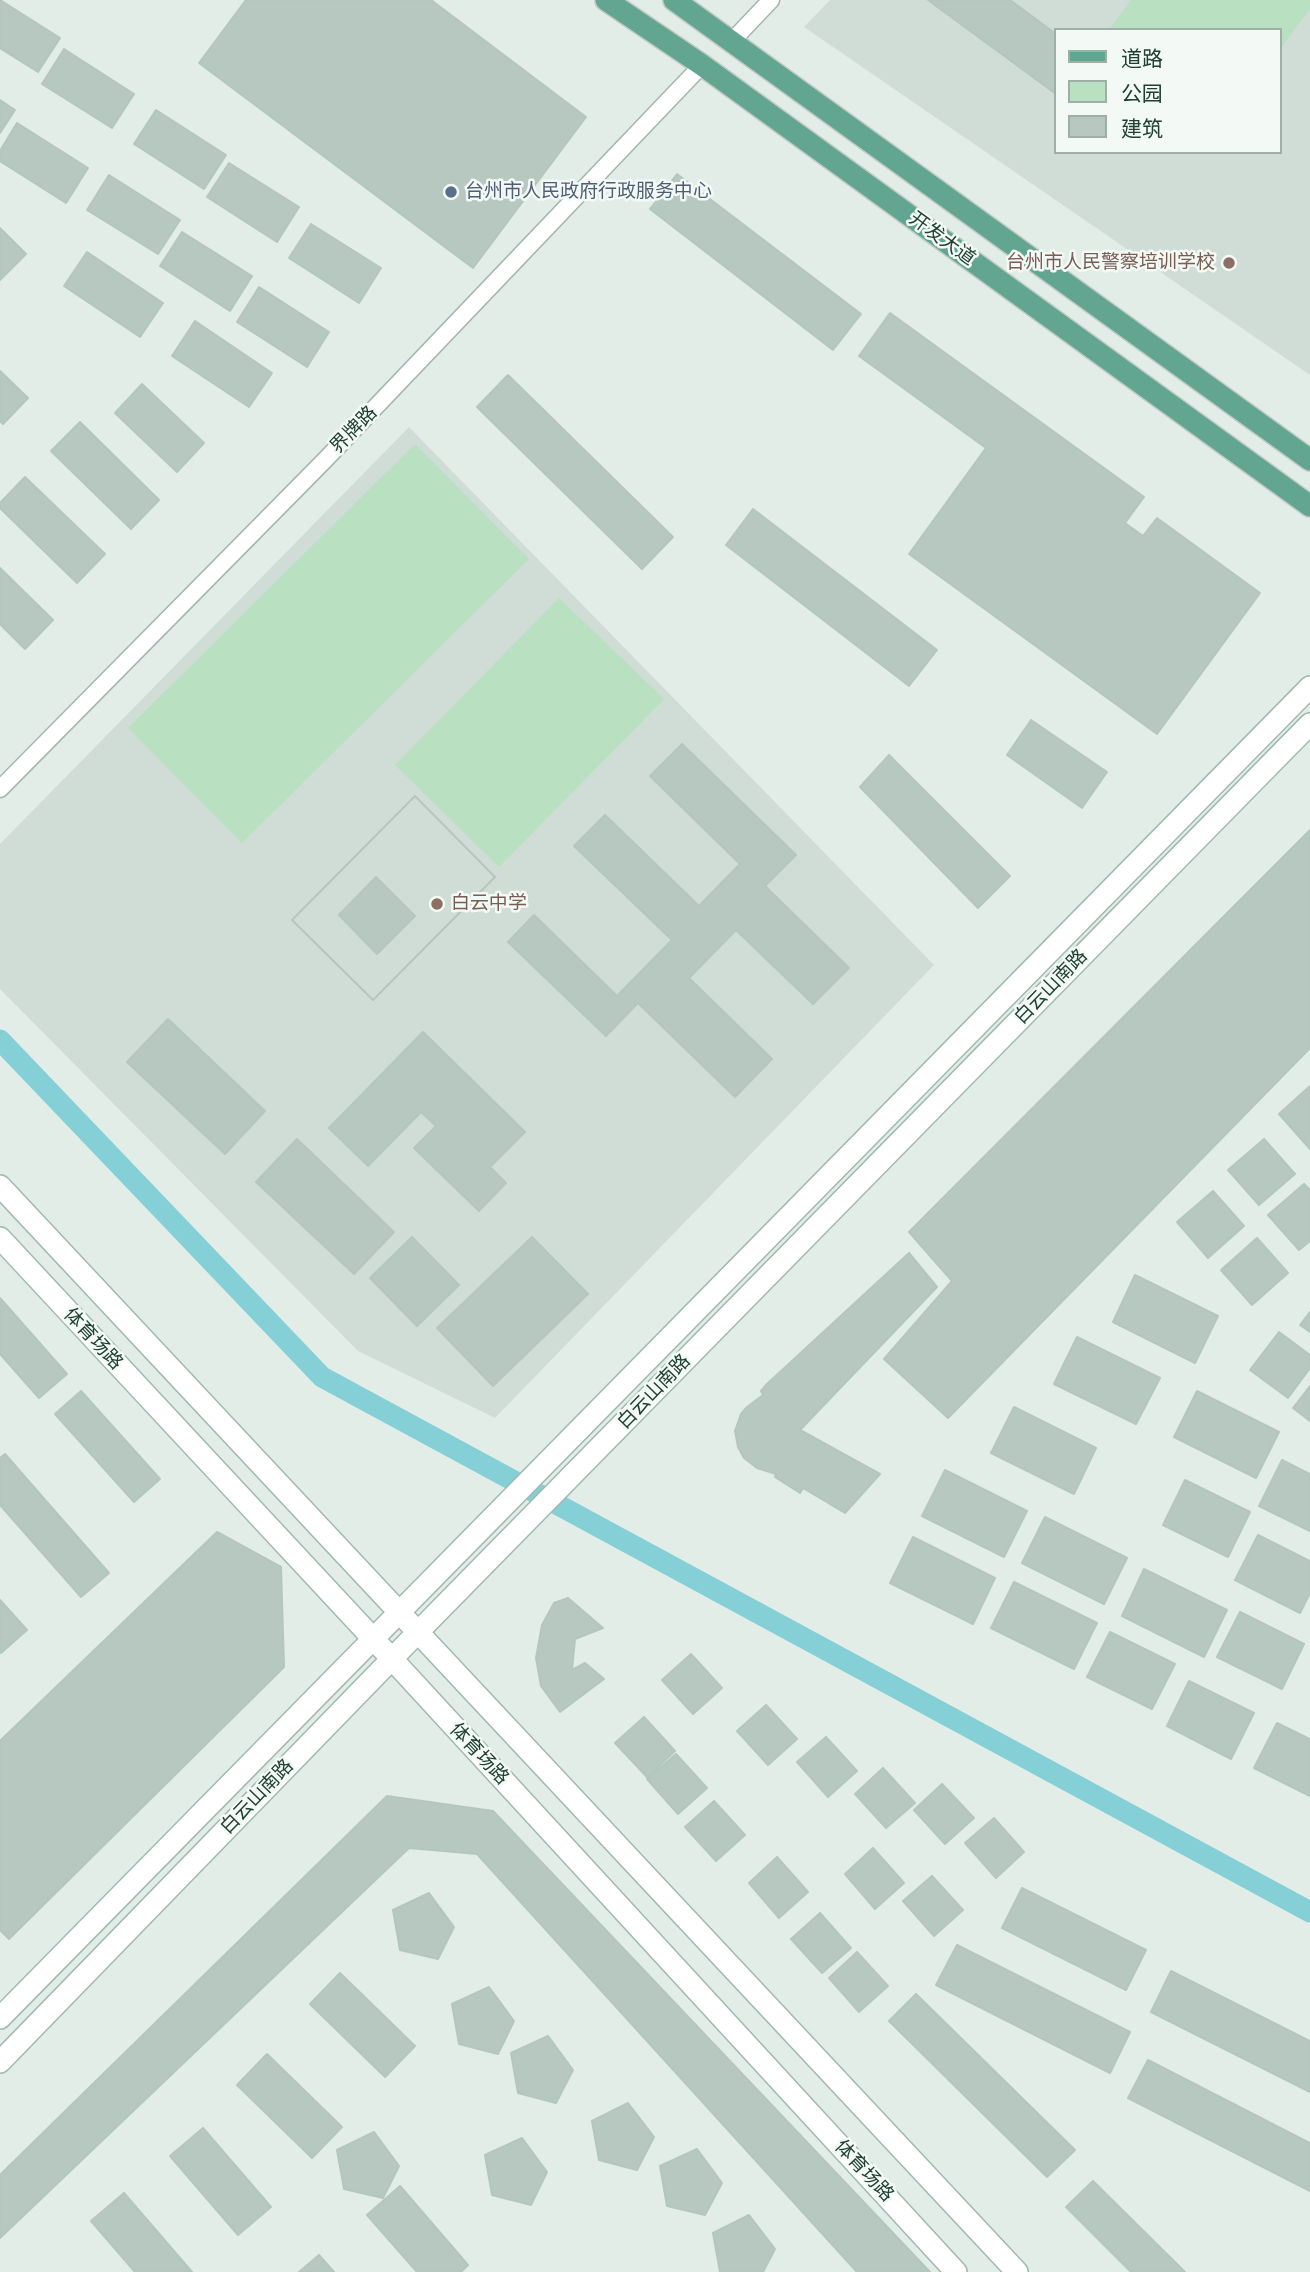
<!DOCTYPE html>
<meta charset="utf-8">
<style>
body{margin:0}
#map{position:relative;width:1310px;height:2272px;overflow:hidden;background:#e2ede7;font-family:"PT Sans Narrow","Noto Sans SC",sans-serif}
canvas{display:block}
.legend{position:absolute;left:1054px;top:28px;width:228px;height:126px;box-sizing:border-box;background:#f3f9f5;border:2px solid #9fafa8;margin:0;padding:9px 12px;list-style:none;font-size:21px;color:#204035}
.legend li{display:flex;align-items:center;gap:14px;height:35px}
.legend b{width:35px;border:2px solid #9fafa8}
</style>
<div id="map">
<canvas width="1310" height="2272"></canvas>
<ul class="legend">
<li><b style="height:9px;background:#62a691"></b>道路</li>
<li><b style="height:19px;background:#b9e0c1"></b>公园</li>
<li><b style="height:19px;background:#b7c8c0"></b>建筑</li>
</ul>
</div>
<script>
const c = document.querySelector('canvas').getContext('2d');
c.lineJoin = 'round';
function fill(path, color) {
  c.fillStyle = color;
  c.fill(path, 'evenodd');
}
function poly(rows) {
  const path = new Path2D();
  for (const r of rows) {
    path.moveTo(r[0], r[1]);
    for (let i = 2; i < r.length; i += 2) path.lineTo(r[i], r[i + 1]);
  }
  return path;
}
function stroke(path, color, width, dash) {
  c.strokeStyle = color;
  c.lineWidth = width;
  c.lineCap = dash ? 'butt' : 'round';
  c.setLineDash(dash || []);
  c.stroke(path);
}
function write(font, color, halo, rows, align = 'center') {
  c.font = font + ' "PT Sans Narrow","Noto Sans SC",sans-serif';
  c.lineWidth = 5;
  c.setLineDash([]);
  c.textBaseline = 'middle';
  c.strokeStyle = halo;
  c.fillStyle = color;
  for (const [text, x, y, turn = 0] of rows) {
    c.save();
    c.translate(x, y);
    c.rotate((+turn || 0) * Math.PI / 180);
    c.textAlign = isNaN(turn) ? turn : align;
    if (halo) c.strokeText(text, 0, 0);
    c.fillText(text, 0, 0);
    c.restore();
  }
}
fill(poly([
 [830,0,1310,0,1310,375,804,27],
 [1056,30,1280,30,1280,152,1056,152],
 [409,427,934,965,495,1418,358,1351,0,989,0,844]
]), '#d0ddd6');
fill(poly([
 [1131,0,1310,0,1310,9,1280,49,1280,30,1109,30],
 [415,444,529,559,242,843,128,728],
 [559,598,664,699,499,867,395,765]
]), '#b9e0c1');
stroke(poly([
 [0,1040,322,1377,1310,1912]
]), '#85cfd7', 21);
const building = poly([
 [0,0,60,38,38,72,0,48,0,0],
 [246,0,431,0,586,117,473,268,199,63,246,0],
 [928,0,1010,0,1056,34,1056,94,928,0],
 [64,49,134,94,112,128,42,84,64,49],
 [0,100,15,110,0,133,0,100],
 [156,110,226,155,204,189,134,144,156,110],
 [17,123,88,168,66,203,0,161,0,151,17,123],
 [229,163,299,207,277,242,207,197,229,163],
 [677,174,861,314,833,350,650,209,677,174],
 [109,175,180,220,158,254,87,210,109,175],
 [311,224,381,268,359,303,289,258,311,224],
 [0,228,26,254,0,280,0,228],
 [182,232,252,276,230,311,160,266,182,232],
 [87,252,163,303,140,337,64,286,87,252],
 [259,287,329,332,307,367,237,322,259,287],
 [890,313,1144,497,1125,523,1143,536,1157,518,1260,593,1157,734,909,554,986,448,859,356,890,313],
 [195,321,272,373,249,407,172,356,195,321],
 [0,371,28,398,3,424,0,421,0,371],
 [508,375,673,537,642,569,477,407,508,375],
 [142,384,204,443,177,472,115,413,142,384],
 [80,422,159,500,131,529,51,451,80,422],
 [25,477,105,554,77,583,0,508,0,503,25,477],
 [753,509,937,650,909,686,726,545,753,509],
 [0,568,53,620,25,649,0,624,0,568],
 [1031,720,1107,772,1082,808,1007,755,1031,720],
 [682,744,796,855,765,886,849,968,813,1004,736,930,689,978,772,1059,735,1097,638,1003,606,1036,508,942,534,915,617,996,672,940,574,846,605,815,699,906,740,864,650,776,682,744],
 [889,755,1010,876,978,908,860,787,889,755],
 [415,796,495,877,373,1000,292,920,415,796],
 [415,796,495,877,373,1000,292,920,415,796],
 [376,877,415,916,377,954,339,915,376,877],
 [1310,830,1310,1048,948,1418,884,1359,952,1281,909,1232,1310,830],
 [168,1019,265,1111,225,1154,127,1062,168,1019],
 [423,1032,525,1132,490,1167,506,1183,479,1211,414,1148,436,1126,421,1112,368,1166,329,1128,423,1032],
 [1310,1086,1310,1149,1279,1114,1310,1086],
 [297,1139,394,1232,354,1274,256,1182,297,1139],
 [1264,1139,1295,1174,1259,1205,1228,1170,1264,1139],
 [1304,1184,1310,1190,1310,1241,1299,1250,1268,1215,1304,1184],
 [1213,1191,1244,1226,1208,1258,1177,1222,1213,1191],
 [412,1237,459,1285,417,1326,370,1278,412,1237],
 [532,1237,588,1294,493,1386,437,1328,532,1237],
 [1257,1238,1288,1273,1252,1305,1221,1270,1257,1238],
 [909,1253,937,1287,800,1430,880,1474,845,1513,803,1488,800,1493,775,1477,776,1474,757,1468,744,1458,738,1447,735,1431,741,1414,747,1407,763,1395,761,1391,767,1384,909,1253],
 [1135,1275,1218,1316,1195,1363,1113,1322,1135,1275],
 [0,1298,67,1374,39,1398,0,1354,0,1298],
 [1310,1312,1310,1332,1300,1325,1310,1312],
 [1279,1332,1310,1355,1310,1368,1288,1398,1250,1370,1279,1332],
 [1077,1337,1160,1378,1136,1424,1054,1384,1077,1337],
 [1310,1386,1310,1421,1293,1408,1310,1386],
 [81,1391,160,1479,134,1502,55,1414,81,1391],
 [1197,1391,1279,1432,1256,1478,1174,1437,1197,1391],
 [1014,1407,1096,1448,1074,1494,991,1453,1014,1407],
 [5,1454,109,1573,81,1597,0,1505,0,1458,5,1454],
 [1282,1460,1310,1474,1310,1531,1259,1506,1282,1460],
 [945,1470,1027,1511,1004,1557,922,1516,945,1470],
 [1185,1480,1250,1512,1228,1557,1163,1525,1185,1480],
 [1045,1517,1127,1558,1104,1604,1022,1563,1045,1517],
 [217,1532,281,1567,284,1667,9,1939,0,1930,0,1741,217,1532],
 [1258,1535,1310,1561,1310,1593,1300,1613,1235,1580,1258,1535],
 [913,1537,995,1578,973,1624,890,1583,913,1537],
 [1144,1569,1227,1610,1204,1657,1122,1616,1144,1569],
 [1014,1582,1097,1623,1074,1669,991,1628,1014,1582],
 [568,1598,603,1628,575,1639,572,1670,585,1663,604,1679,560,1712,541,1686,536,1658,542,1625,554,1603,568,1598],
 [0,1600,27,1630,1,1653,0,1652,0,1600],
 [1240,1612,1304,1644,1282,1689,1217,1657,1240,1612],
 [1110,1632,1175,1664,1152,1709,1087,1677,1110,1632],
 [691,1654,722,1688,693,1714,662,1680,691,1654],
 [1189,1681,1254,1713,1231,1759,1167,1726,1189,1681],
 [766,1705,797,1739,768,1765,737,1731,766,1705],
 [644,1717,675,1751,647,1777,615,1743,644,1717],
 [1277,1723,1310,1739,1310,1796,1254,1768,1277,1723],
 [826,1737,857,1771,828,1797,797,1762,826,1737],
 [676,1754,707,1788,678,1814,647,1779,676,1754],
 [883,1768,915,1803,886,1828,855,1794,883,1768],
 [942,1784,974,1818,945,1844,914,1810,942,1784],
 [387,1796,493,1811,930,2272,857,2272,477,1854,409,1848,0,2238,0,2175,387,1796],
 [714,1801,745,1835,716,1861,685,1827,714,1801],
 [994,1818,1024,1852,996,1878,965,1843,994,1818],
 [873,1848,904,1883,875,1909,845,1874,873,1848],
 [777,1857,808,1892,779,1918,749,1883,777,1857],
 [932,1876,963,1910,934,1936,903,1901,932,1876],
 [1022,1888,1146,1950,1126,1990,1002,1928,1022,1888],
 [429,1893,454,1927,438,1959,400,1950,393,1910,429,1893],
 [820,1913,851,1948,822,1973,791,1939,820,1913],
 [957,1945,1130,2032,1110,2073,936,1985,957,1945],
 [857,1952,888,1986,859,2012,829,1978,857,1952],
 [1171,1971,1310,2041,1310,2092,1151,2012,1171,1971],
 [340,1973,415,2046,385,2077,310,2004,340,1973],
 [489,1987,514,2021,498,2054,459,2044,452,2004,489,1987],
 [916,1994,1075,2150,1047,2177,889,2021,916,1994],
 [548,2036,573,2070,556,2103,518,2093,511,2053,548,2036],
 [267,2054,342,2127,312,2158,237,2085,267,2054],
 [1148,2060,1310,2143,1310,2191,1128,2098,1148,2060],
 [628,2103,654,2137,637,2170,599,2160,592,2121,628,2103],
 [203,2128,271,2207,238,2235,170,2156,203,2128],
 [374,2132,399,2166,383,2198,344,2189,337,2150,374,2132],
 [522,2138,547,2172,531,2205,492,2195,485,2155,522,2138],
 [697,2149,722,2183,705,2215,667,2206,660,2166,697,2149],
 [1093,2181,1185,2272,1131,2272,1066,2207,1093,2181],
 [400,2186,468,2265,461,2272,417,2272,367,2215,400,2186],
 [124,2193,192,2272,135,2272,91,2221,124,2193],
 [749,2215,775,2249,763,2272,720,2272,713,2233,749,2215],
 [319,2255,334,2272,299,2272,319,2255]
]);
fill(building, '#b7c8c0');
stroke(building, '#b3c7be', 2);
const minor = poly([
 [732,41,771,0],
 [0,789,324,461,702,65]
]);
const secondary = poly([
 [0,1186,1017,2272],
 [0,1238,392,1659,956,2272],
 [0,2018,1310,687],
 [0,2062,418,1632,1310,724]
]);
const primary = poly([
 [606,0,702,65,1310,506],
 [674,0,1310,460]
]);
stroke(minor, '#a4b6ae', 19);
stroke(secondary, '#9fbaaf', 24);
stroke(primary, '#c1cac6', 24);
stroke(minor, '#fff', 16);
stroke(secondary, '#fff', 21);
stroke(primary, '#62a691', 21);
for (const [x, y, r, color] of [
 [451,192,7,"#5c6f8a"],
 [1229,263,7,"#8d6e63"],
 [437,904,7,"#8d6e63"]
]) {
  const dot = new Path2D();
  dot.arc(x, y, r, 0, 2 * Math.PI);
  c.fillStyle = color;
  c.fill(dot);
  stroke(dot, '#f3f9f5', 2.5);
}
write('19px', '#4e5e75', '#f3f9f5', [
 ["台州市人民政府行政服务中心",465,192]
], 'left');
write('19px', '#204035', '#f3f9f5', [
 ["开发大道",942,239,36],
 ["界牌路",354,430,-46],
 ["白云山南路",1051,987,-46],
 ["体育场路",93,1339,47],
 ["白云山南路",654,1392,-46],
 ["体育场路",479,1754,47],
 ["白云山南路",257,1797,-46],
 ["体育场路",864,2171,47]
]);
write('19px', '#785e54', '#f3f9f5', [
 ["台州市人民警察培训学校",1215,263],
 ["白云中学",451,904,"left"]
], 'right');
</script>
